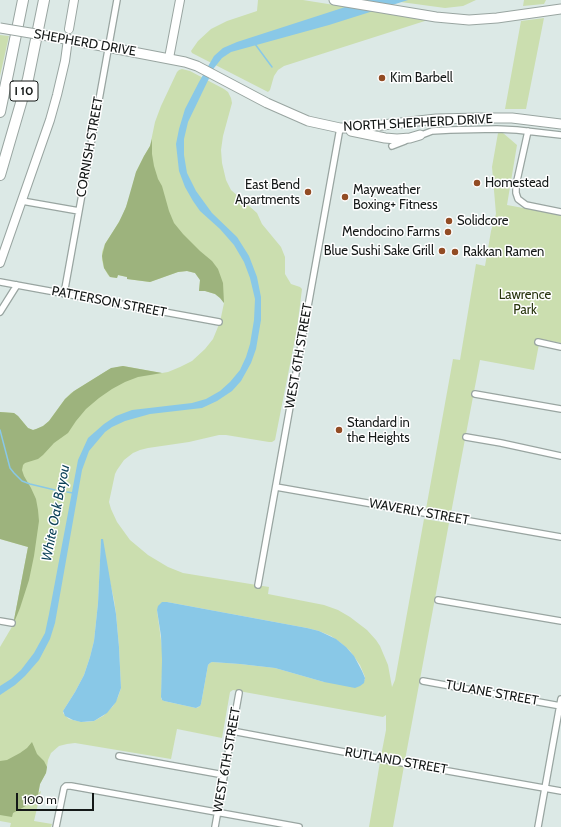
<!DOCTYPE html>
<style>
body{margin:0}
#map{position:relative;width:561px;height:827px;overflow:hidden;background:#dce9e6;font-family:Cabin,sans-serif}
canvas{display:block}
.scale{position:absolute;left:16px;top:793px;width:78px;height:18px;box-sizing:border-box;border:2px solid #141817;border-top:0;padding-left:5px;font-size:12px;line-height:14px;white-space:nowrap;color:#141817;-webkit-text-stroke:3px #fff;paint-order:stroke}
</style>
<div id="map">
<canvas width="561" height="827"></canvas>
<div class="scale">100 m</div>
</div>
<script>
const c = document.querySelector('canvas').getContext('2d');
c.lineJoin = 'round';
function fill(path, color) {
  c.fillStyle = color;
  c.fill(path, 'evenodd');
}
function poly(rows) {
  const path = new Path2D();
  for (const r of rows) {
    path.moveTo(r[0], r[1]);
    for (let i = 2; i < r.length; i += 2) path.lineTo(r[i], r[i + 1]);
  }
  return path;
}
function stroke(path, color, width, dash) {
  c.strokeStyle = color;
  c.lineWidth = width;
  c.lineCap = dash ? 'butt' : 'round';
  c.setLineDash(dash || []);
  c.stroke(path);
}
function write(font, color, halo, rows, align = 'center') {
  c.font = font + ' Cabin,sans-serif';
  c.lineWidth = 3;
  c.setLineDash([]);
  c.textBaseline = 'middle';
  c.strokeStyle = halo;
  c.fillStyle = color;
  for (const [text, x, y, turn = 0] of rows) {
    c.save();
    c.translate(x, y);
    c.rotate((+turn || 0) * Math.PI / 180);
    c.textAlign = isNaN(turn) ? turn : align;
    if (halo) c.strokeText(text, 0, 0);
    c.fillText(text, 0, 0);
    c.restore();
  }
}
fill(poly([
 [258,0,303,0,428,20,284,66,278,70,274,76,270,90,268,92,192,53,191,51,198,41,211,29,227,21,257,11],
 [386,0,476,0,463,6,445,8],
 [524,0,546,0,544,4,523,6],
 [544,18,526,109,505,109,521,21],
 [0,35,9,36,0,76],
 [182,69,190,71,224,89,228,92,231,98,232,103,223,136,221,150,222,163,226,180,231,190,257,213,262,224,281,247,285,257,285,274,291,284,300,287,302,289,297,329,275,440,272,442,269,442,226,435,219,435,189,442,148,448,140,450,133,453,124,460,117,470,115,474,109,502,111,509,117,522,130,540,148,555,168,567,183,573,269,587,268,594,324,605,338,610,350,617,367,630,376,640,380,646,388,665,392,687,395,680,424,519,449,523,405,760,381,756,386,730,386,715,383,717,233,690,230,692,222,738,177,729,171,759,75,743,67,744,59,746,51,753,48,760,46,773,40,784,38,793,41,791,34,821,52,824,51,827,10,827,11,823,0,821,0,647,13,625,28,547,0,539,0,412,14,413,18,416,28,428,33,430,37,429,43,426,49,421,65,399,71,393,108,370,117,367,123,366,162,373,168,372,180,367,192,361,205,349,213,339,220,322,224,303,220,298,215,294,205,291,199,291,200,280,195,273,187,271,178,272,150,282,127,279,127,277,118,275,117,278,110,277,108,275,104,268,102,260,102,252,105,244,114,230,123,215,131,193,136,172,144,156,150,146,155,122,161,106,177,72,179,70],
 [101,540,114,600,116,614,119,647,121,688,118,697,113,706,103,716,94,721,86,722,77,721,69,719,63,713,63,711,75,692,84,675,90,657,94,641,98,603],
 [167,602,307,628,319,631,331,636,341,643,350,651,360,665,365,677,365,680,324,682,275,668,240,664,212,662,210,663,208,665,201,704,199,707,196,708,164,701,161,699,162,672,162,648,157,610],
 [498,133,503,133,517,145,507,205,561,215,561,343,540,339,534,370,480,360,451,513,426,509,453,359,460,360,476,264,485,266,491,231,496,214,492,167],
 [380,762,404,766,393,827,369,827]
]), '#cbdeaf');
fill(poly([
 [152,139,152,154,154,166,158,179,162,186,169,211,174,223,183,234,200,251,212,261,218,269,223,283,224,303,220,298,215,294,205,291,199,291,200,280,195,273,187,271,178,272,150,282,127,279,127,277,118,275,117,278,110,277,104,268,102,256,105,244,119,222,126,207,136,172,144,156,150,146],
 [123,366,162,373,138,377,125,382,112,389,99,398,86,409,76,421,68,433,54,443,43,455,38,459,25,463,23,465,22,470,24,476,31,488,36,499,38,510,39,521,34,556,29,580,20,608,13,625,28,547,0,539,0,412,14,413,18,416,28,428,33,430,36,429,43,426,49,421,65,399,74,391,111,368],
 [32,742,37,754,44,761,47,767,46,773,40,784,38,795,33,802,13,813,12,817,0,815,0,761,7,760,20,753,27,748]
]), '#9db37d');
fill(poly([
 [367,0,408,0,329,25,231,52,222,58,214,68,188,122,184,139,184,155,187,173,196,191,212,213,237,237,249,256,257,277,261,297,261,320,256,349,251,363,241,381,232,391,217,401,202,408,150,414,125,421,112,427,105,432,89,451,82,470,55,623,50,639,39,660,25,676,15,685,0,695,0,686,11,679,21,670,34,653,45,633,49,614,78,460,88,438,104,424,116,416,132,410,192,403,206,399,220,391,230,382,240,370,246,357,250,344,254,320,255,299,250,278,244,262,234,245,220,229,200,211,193,201,185,187,179,171,176,144,179,129,185,109,199,82,214,56,223,48,237,42],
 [101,539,103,539,116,614,119,647,121,688,116,702,107,713,94,721,81,722,73,720,65,716,63,711,75,692,84,675,90,657,94,641,98,603],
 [162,602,167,602,307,628,319,631,336,639,346,647,354,656,362,671,365,678,364,683,360,686,355,688,324,682,275,668,240,664,212,662,210,663,208,665,201,704,200,706,196,708,164,701,162,700,161,697,162,660,161,636,157,610,158,606]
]), '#89c8e7');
stroke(poly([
 [255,44,272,67],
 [0,430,10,468,14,473,22,481,30,484,55,490],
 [67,492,73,493]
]), '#89c8e7', 1.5);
const street = poly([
 [528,131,516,185,516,193,518,199,526,205,561,212],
 [419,136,432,131,450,130,497,129,517,130,561,135],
 [392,146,405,141],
 [22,201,79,211],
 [0,282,219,322],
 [64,294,117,0],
 [0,312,17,285],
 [538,342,561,347],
 [475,394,561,409],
 [466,437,501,443,561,456],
 [276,487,561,537],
 [258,585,340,128],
 [438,600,561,621],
 [0,621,12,623],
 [423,681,561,706],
 [232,731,403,763,561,791],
 [119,756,224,775],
 [56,827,64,788,66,786,71,786,299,827],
 [215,827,239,693],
 [538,827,561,699]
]);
const secondary = poly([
 [69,29,74,0],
 [169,58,180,0],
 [0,263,50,120,57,95,65,61,68,39]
]);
const primary = poly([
 [334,0,436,17,469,20,497,18,561,9],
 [60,38,185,62,197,66,267,103,292,114,308,121,340,128,356,128,436,119,480,118,512,118,561,124],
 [351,131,385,138,397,139,410,138,420,135]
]);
const highway = poly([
 [0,112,9,69,23,0],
 [0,175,28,79,44,0]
]);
stroke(street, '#99a5a1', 8);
stroke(secondary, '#99a5a1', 10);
stroke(primary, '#99a5a1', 11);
stroke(highway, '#99a5a1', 12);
stroke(street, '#fff', 5.5);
stroke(secondary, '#fff', 8);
stroke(primary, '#fff', 9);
stroke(highway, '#fff', 10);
const primaryBridge = poly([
 [0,28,60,38]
]);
stroke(primaryBridge, '#99a5a1', 11, []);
stroke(primaryBridge, '#fff', 9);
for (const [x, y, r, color] of [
 [382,78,4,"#924c24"],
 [477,183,4,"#924c24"],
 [308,192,4,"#924c24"],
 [345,197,4,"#924c24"],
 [449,221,4,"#924c24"],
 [448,232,4,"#924c24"],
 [442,251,4,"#924c24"],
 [455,252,4,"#924c24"],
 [339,430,4,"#924c24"]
]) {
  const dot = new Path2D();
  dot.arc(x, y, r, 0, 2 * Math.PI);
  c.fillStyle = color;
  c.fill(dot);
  stroke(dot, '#fff', 1.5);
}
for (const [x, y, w] of [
 [24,91,28]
]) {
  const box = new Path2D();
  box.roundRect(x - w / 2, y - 10, w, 20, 3);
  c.fillStyle = '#fff';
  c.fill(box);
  stroke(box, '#141817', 1);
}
write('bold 12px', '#141817', null, [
 ["I 10",24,91]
]);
write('13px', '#141817', '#fff', [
 ["SHEPHERD DRIVE",85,43,10],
 ["NORTH SHEPHERD DRIVE",418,123,-3],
 ["CORNISH STREET",90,147,-80],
 ["PATTERSON STREET",109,302,11],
 ["WEST 6TH STREET",299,356,-80],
 ["WAVERLY STREET",419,512,10],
 ["TULANE STREET",492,693,10],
 ["WEST 6TH STREET",227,760,-80],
 ["RUTLAND STREET",396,761,10]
]);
write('13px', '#141817', '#fff', [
 ["Kim Barbell",390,78],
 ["Homestead",485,183],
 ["East Bend",300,185,"right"],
 ["Apartments",300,200,"right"],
 ["Mayweather",353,190],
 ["Boxing+ Fitness",353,205],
 ["Solidcore",457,221],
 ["Mendocino Farms",440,232,"right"],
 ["Blue Sushi Sake Grill",434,251,"right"],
 ["Rakkan Ramen",463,252],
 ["Standard in",347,423],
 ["the Heights",347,438]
], 'left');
write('13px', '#28350d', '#fff', [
 ["Lawrence",525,295],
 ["Park",525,310]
]);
write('italic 14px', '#0e4359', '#fff', [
 ["White Oak Bayou",56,513,-79]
]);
</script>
